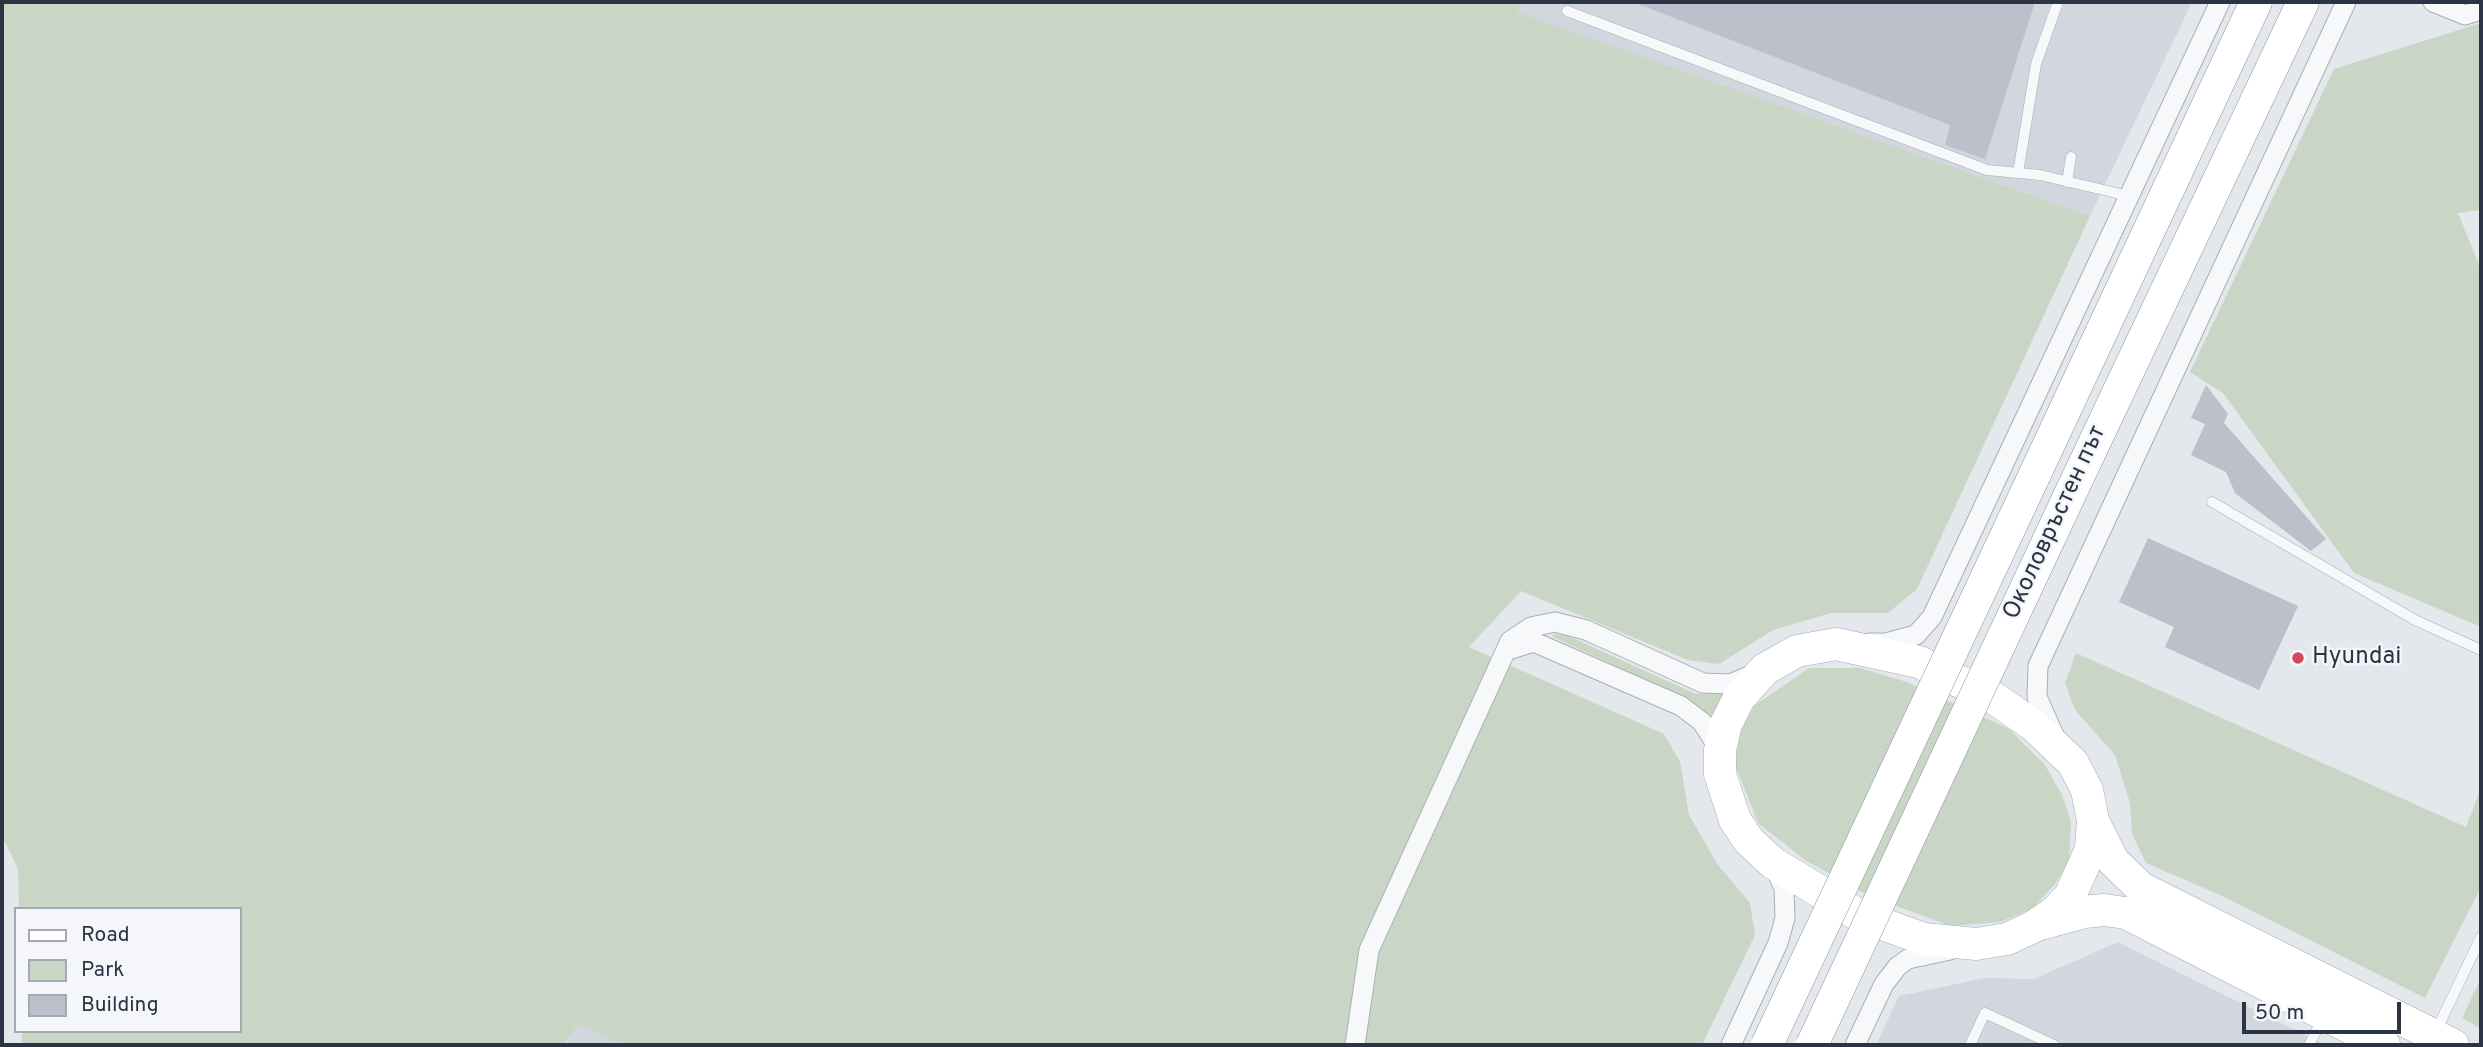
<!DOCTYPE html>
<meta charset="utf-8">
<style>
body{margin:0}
#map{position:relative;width:2483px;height:1047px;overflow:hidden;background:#e4e7ec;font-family:Overpass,sans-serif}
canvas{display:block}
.frame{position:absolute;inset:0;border:4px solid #2b3445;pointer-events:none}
.legend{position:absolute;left:14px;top:907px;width:228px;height:126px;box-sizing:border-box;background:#f4f6f9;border:2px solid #a4a8b1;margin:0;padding:9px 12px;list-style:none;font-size:21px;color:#2b3445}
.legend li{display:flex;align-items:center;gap:14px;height:35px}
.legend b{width:35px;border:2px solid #a4a8b1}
.scale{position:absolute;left:2242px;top:1002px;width:159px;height:32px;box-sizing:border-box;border:4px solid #2b3445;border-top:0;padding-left:9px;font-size:21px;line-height:24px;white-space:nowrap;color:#2b3445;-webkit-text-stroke:5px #f4f6f9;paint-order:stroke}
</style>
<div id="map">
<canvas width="2483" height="1047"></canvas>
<div class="frame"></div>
<ul class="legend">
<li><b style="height:9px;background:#fff"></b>Road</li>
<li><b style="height:19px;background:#c9d6c5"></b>Park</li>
<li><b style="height:19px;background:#bbc0ca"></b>Building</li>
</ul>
<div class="scale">50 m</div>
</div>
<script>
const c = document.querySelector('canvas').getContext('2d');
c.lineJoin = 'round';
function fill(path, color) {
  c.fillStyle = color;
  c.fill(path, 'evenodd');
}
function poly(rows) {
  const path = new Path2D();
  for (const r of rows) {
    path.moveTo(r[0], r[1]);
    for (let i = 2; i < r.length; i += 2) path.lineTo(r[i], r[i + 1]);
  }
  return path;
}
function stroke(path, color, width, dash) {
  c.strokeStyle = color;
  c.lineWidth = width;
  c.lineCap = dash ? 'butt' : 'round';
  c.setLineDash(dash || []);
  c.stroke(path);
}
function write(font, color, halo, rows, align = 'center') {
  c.font = font + ' Overpass,sans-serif';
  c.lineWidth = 5;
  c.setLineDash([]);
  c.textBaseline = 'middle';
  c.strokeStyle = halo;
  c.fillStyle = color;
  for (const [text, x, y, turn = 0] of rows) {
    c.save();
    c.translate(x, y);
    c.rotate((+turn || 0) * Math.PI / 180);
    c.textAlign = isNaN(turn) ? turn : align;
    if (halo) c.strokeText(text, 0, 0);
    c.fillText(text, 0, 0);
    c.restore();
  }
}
fill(poly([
 [1521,2,2192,2,2090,216,1516,12],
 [2118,942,2325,1045,1876,1045,1899,996,1985,978,2034,979],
 [578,1024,624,1045,565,1045]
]), '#d2d6de');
fill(poly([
 [2,2,1521,2,1517,12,2090,216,1917,589,1888,613,1831,613,1773,630,1719,664,1688,660,1521,591,1469,647,1664,734,1680,762,1689,815,1718,865,1750,903,1755,935,1702,1045,624,1045,578,1025,564,1045,22,1045,22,1031,240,1031,240,909,19,909,18,869,2,836],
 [2481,23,2481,210,2458,213,2481,270,2481,627,2354,573,2223,393,2190,372,2334,69],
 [1556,634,1568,636,1696,694,1732,694,1715,728,1685,698,1553,637,1552,635],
 [2076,653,2466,827,2481,788,2481,887,2425,998,2220,895,2146,863,2132,834,2130,803,2115,755,2075,710,2065,683],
 [1809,668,1860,668,1907,682,2009,729,2045,765,2062,795,2071,821,2069,862,2055,884,2032,909,2000,922,1950,926,1865,894,1805,860,1758,823,1735,764,1741,731,1754,706],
 [2481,978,2481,1029,2462,1018]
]), '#c9d6c5');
fill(poly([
 [1633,2,2035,2,1985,159,1945,145,1950,125],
 [2206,385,2228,414,2224,423,2326,539,2311,551,2235,493,2226,472,2191,455,2205,424,2191,418],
 [2148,538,2298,606,2259,690,2165,647,2174,627,2119,602]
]), '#bbc0ca');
const service = poly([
 [1567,11,1987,170,2040,175,2129,196],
 [2018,173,2036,64,2058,2],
 [2067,182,2071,157],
 [2212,502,2415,620,2481,650],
 [2436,1031,2481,937],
 [1970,1045,1985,1013,2054,1045],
 [2309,1045,2322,1020]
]);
const minor = poly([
 [2433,2,2465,15,2481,10],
 [1869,643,1886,643,1916,635,1932,617,2220,2],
 [1508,650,1534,642,1681,706,1702,722,1720,750],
 [2054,735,2037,697,2038,666,2346,2],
 [1355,1045,1369,950,1510,641,1531,627,1555,622,1586,630,1703,683,1730,684,1754,674],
 [1731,1045,1778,943,1785,918,1784,888,1773,864],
 [1855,1045,1884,984,1898,966,1908,959,1950,950]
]);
const primary = poly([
 [1836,644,1919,662,1994,698,2033,725,2073,763,2087,790,2093,820,2091,849,2070,896,2055,912,2033,927,2007,939,1976,944,1924,939,1860,916,1773,863,1749,841,1735,820,1720,774,1720,750,1726,724,1739,698,1765,669,1797,651,1836,644],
 [2093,821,2113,861,2141,888,2453,1045],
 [2044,923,2084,912,2104,910,2126,913,2384,1045]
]);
const trunk = poly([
 [2035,474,2256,2],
 [2072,490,2303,2]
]);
stroke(service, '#a9aeb7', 11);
stroke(minor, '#a9aeb7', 21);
stroke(primary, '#a3abb8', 33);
stroke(trunk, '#8b94a3', 33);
stroke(service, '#f7f8fa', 10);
stroke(minor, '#f7f8fa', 19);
stroke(primary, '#fff', 32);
stroke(trunk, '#fff', 32);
const trunkBridge = poly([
 [1767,1045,2035,474],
 [1812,1045,2072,490]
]);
stroke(trunkBridge, '#8b94a3', 33, []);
stroke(trunkBridge, '#fff', 32);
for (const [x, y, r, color] of [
 [2298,658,7,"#d1495b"]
]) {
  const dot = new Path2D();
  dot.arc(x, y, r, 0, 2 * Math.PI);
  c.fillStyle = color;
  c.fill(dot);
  stroke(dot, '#f4f6f9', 2.5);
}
write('24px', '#2b3445', '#f4f6f9', [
 ["Околовръстен път",2056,523,-65]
]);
write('24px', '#2b3445', '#f4f6f9', [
 ["Hyundai",2312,658]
], 'left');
</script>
